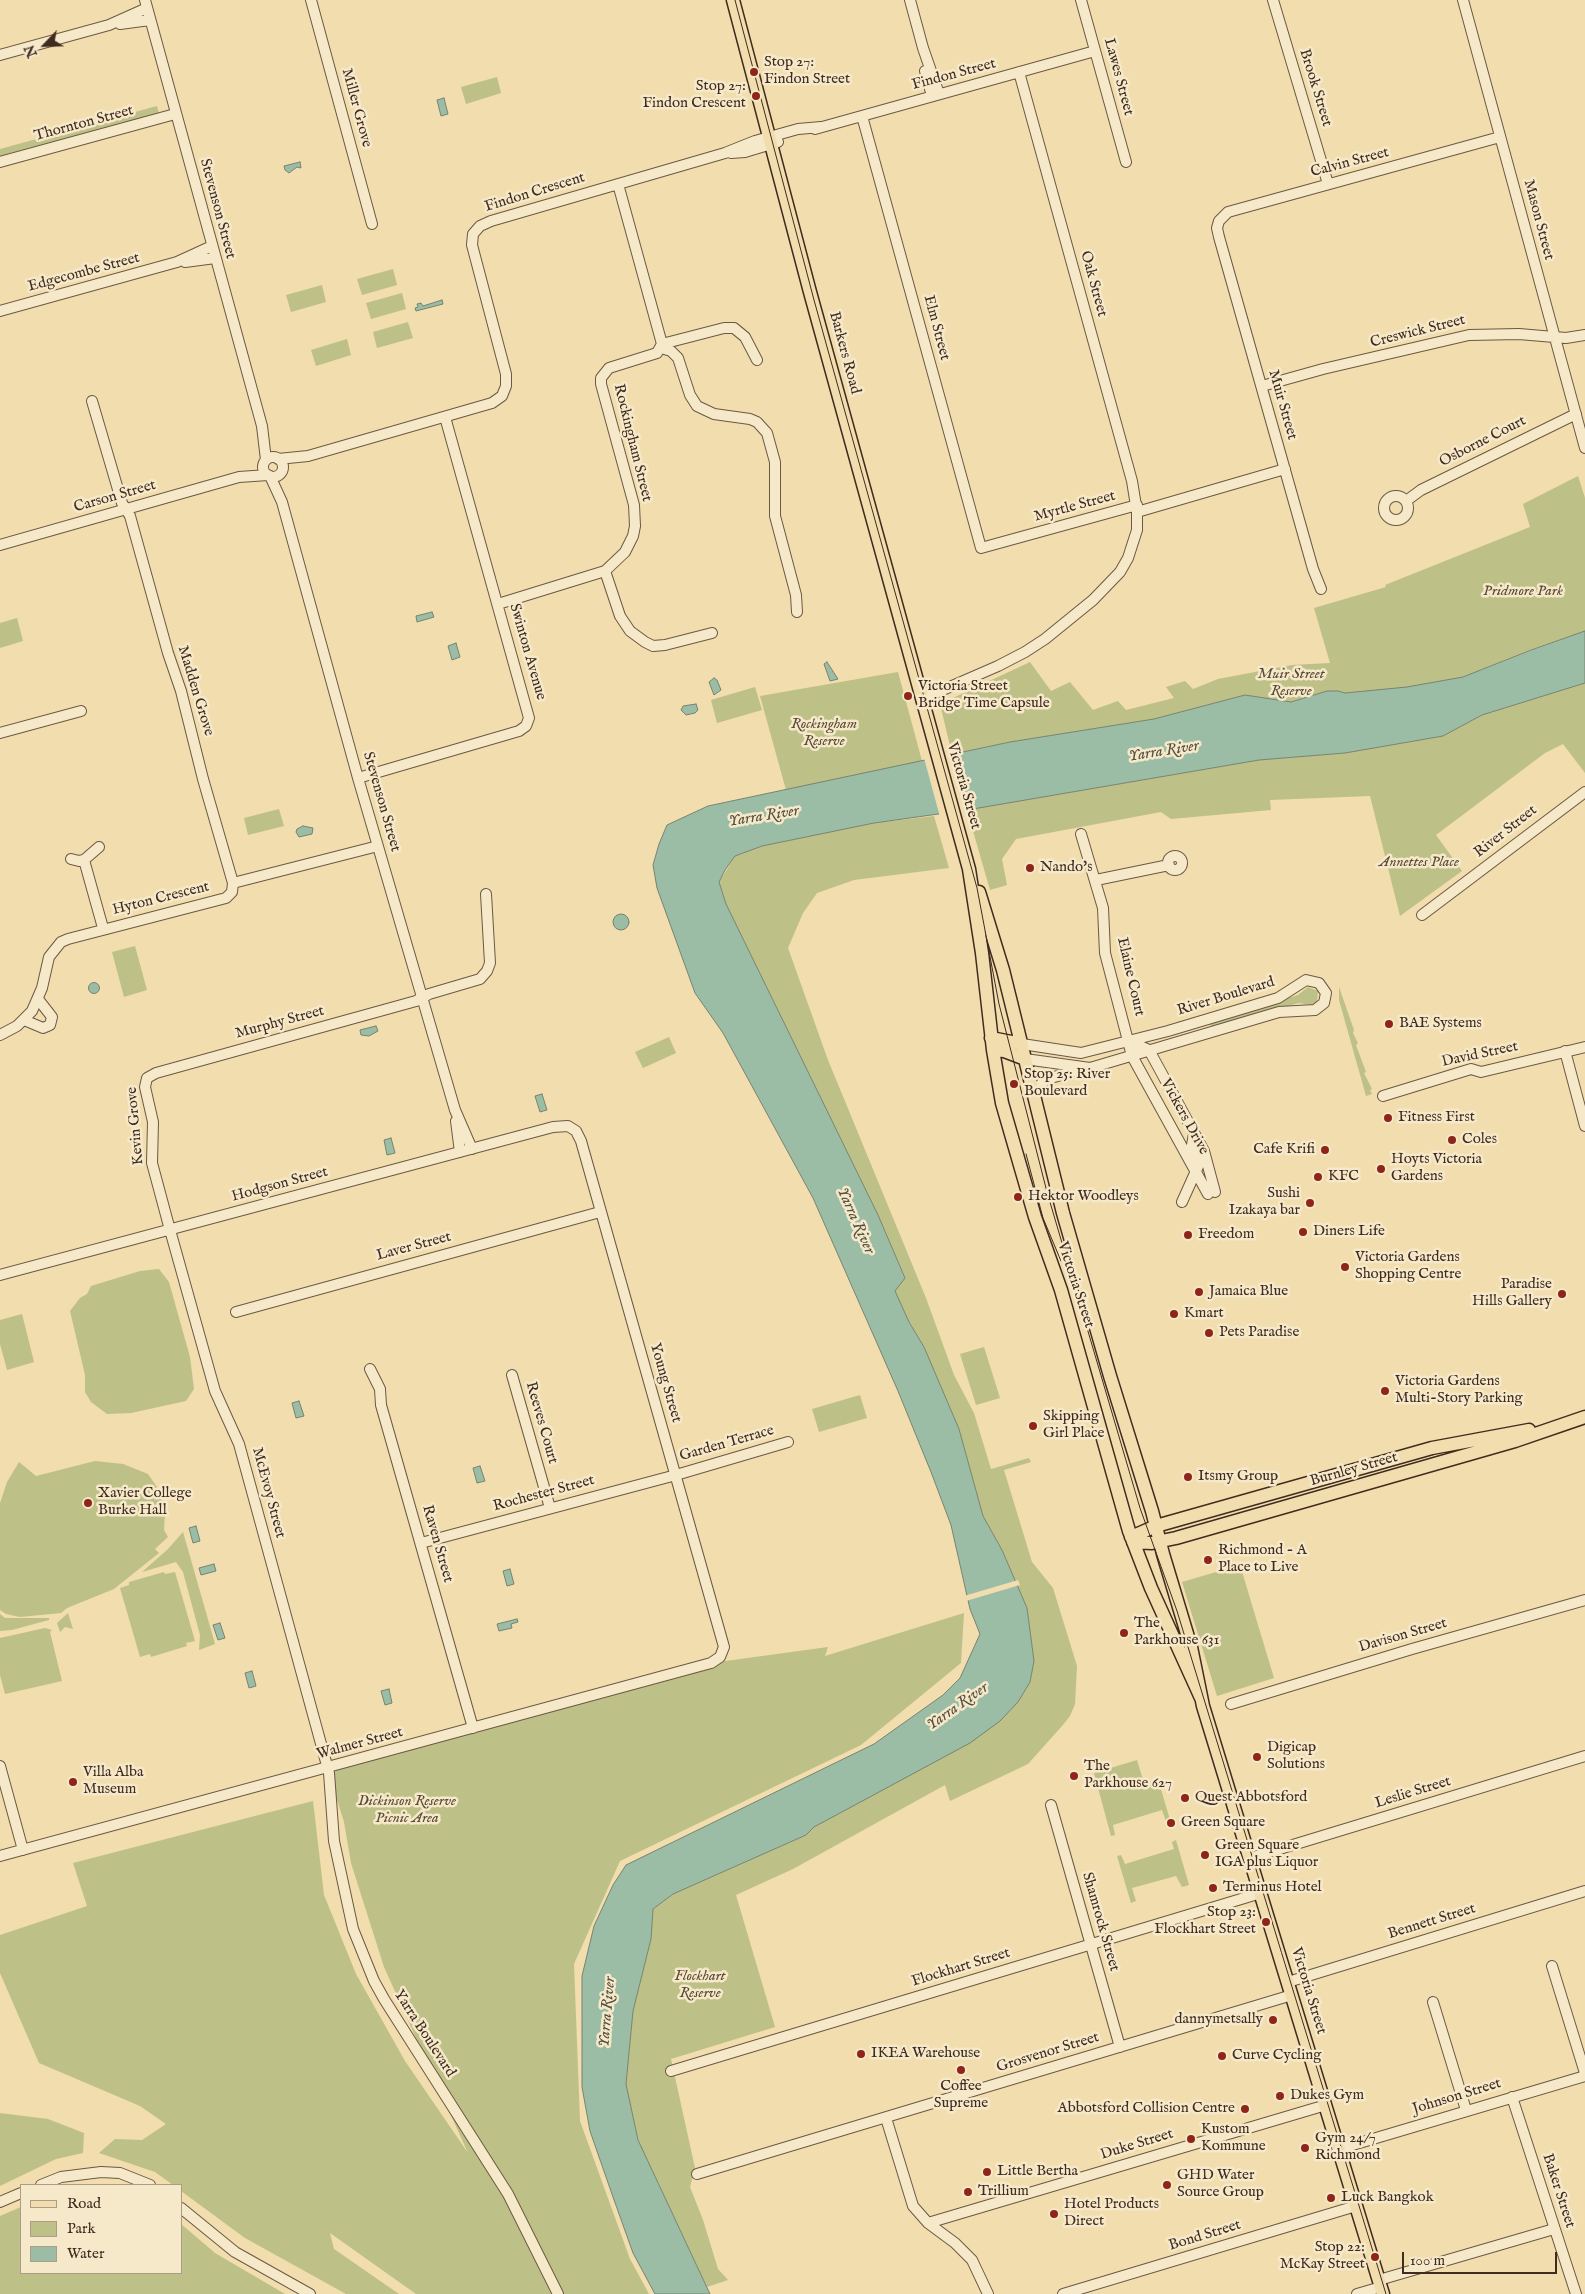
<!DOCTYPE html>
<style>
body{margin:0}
#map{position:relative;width:1585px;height:2294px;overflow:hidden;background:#f1ddad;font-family:"IM FELL English",serif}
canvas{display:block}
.legend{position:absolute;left:20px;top:2184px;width:162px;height:90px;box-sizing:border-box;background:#f6e9ca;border:1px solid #ad9d86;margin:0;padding:6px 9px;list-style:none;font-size:15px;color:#402b20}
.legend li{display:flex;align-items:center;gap:10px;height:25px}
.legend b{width:25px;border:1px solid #ad9d86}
.north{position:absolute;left:20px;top:20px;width:50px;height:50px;-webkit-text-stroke:4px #f6e9ca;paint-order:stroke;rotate:246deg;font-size:14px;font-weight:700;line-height:20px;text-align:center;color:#402b20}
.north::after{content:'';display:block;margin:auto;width:18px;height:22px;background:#402b20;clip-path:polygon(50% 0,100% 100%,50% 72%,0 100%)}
.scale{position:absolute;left:1402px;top:2252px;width:155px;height:22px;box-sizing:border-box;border:2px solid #402b20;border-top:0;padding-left:6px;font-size:15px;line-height:18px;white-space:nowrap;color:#402b20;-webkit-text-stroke:4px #f6e9ca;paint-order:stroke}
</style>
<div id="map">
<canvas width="1585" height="2294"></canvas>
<ul class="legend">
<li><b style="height:6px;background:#f1ddad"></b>Road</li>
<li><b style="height:14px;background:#bdc087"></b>Park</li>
<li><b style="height:14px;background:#9bbda6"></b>Water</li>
</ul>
<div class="north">N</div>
<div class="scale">100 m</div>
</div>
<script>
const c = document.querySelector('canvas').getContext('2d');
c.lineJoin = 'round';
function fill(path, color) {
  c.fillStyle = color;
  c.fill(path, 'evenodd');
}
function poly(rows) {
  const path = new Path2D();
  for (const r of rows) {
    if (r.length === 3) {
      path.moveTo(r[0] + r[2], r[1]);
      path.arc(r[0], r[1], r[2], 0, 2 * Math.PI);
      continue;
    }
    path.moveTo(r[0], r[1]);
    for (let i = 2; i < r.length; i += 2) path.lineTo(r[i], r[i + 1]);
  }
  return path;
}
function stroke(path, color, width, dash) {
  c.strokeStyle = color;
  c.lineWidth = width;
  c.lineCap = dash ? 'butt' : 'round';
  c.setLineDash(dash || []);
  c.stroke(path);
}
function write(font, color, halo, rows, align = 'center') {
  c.font = font + ' "IM FELL English",serif';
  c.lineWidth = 5;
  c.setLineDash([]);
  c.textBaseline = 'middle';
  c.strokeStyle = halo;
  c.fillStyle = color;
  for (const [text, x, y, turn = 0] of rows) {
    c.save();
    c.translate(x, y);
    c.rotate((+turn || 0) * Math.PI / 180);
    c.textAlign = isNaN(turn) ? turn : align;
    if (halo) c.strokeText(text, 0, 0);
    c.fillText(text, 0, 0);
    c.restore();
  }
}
fill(poly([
 [497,77,501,93,466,104,461,87],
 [157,106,159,114,0,158,0,149],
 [393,269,397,285,362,295,357,279],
 [322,285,326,302,291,312,286,295],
 [402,293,406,309,371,319,366,303],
 [408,322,413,338,377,348,373,332],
 [347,339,351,355,316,366,311,350],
 [1578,476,1585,498,1585,631,1532,649,1463,677,1405,688,1345,693,1338,691,1327,691,1291,702,1245,695,1154,719,1010,742,952,754,940,704,1030,662,1051,691,1070,682,1093,710,1118,701,1126,710,1174,698,1166,687,1185,681,1193,689,1218,679,1292,665,1330,663,1314,608,1386,587,1385,585,1530,527,1523,504],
 [17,618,23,641,0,648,0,623],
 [898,672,922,761,786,790,760,696],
 [1585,683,1585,773,1563,744,1545,753,1436,835,1462,871,1400,916,1370,796,1270,800,1271,810,1171,819,1161,812,1016,839,1002,859,1007,885,990,890,967,810,1259,760,1345,753,1443,736,1482,715],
 [755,687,762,710,717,723,711,700],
 [279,809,284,826,248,835,244,818],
 [934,816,949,868,854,880,817,893,803,913,788,948,828,1060,926,1298,954,1375,974,1413,991,1469,1029,1458,1031,1462,1004,1470,1032,1562,1053,1588,1077,1666,1075,1704,1070,1716,1062,1726,1028,1764,950,1801,945,1785,793,1869,736,1895,775,2027,671,2059,695,2168,690,2187,703,2220,718,2269,728,2280,707,2287,638,2140,626,2084,633,2011,651,1939,653,1909,673,1894,806,1835,814,1827,890,1785,1018,1702,1030,1682,1034,1661,1027,1608,1002,1550,983,1516,959,1429,924,1347,909,1322,895,1291,905,1277,878,1215,726,904,719,882,735,856,762,846,874,823],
 [135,946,147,990,124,997,112,952],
 [1308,987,1318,991,1317,1002,1311,1005,1299,1003,1213,1027,1210,1025,1211,1022,1298,995],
 [1339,987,1354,1030,1353,1033,1358,1043,1356,1045,1366,1072,1364,1073,1372,1089,1370,1090,1372,1094,1366,1096,1339,1000],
 [669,1037,676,1053,643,1068,635,1052],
 [159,1269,169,1282,190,1357,194,1389,186,1401,131,1413,107,1414,91,1402,85,1392,85,1375,70,1311,80,1298,87,1294,91,1286,140,1271],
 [22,1314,34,1362,7,1370,0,1344,0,1320],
 [984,1347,1000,1398,976,1405,960,1354],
 [860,1395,867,1418,819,1432,812,1409],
 [95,1461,123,1464,148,1474,159,1490,165,1513,164,1530,168,1537,155,1549,159,1553,114,1589,67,1608,61,1613,20,1617,6,1614,0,1610,0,1503,7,1482,19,1462,36,1476],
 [183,1532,215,1644,199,1650,200,1635,183,1572,176,1562,142,1572,168,1549],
 [1240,1565,1274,1678,1217,1696,1182,1582],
 [164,1572,165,1574,175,1572,195,1641,186,1643,187,1646,151,1657,150,1654,140,1657,120,1588,129,1585,129,1582],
 [68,1613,73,1629,65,1627,60,1632,57,1623],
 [964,1613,961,1663,861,1745,620,1861,574,1964,580,2121,630,2259,649,2294,416,2294,330,2233,334,2249,399,2294,346,2294,245,2238,181,2191,181,2185,173,2185,155,2172,99,2153,115,2139,142,2140,166,2124,140,2106,39,2063,0,1973,0,1935,87,1906,73,1863,313,1801,324,1895,356,1974,405,2061,468,2153,384,1967,351,1863,344,1822,327,1768,711,1663,828,1647,825,1656],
 [0,1614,5,1618,49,1618,49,1620,12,1630,0,1631],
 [45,1628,52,1630,50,1632,62,1681,5,1694,0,1675,0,1638],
 [1137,1760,1144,1783,1158,1779,1170,1820,1166,1821,1162,1810,1113,1825,1115,1835,1111,1836,1094,1773],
 [1176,1840,1189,1885,1182,1887,1176,1876,1132,1888,1136,1901,1131,1903,1117,1856,1121,1855,1125,1864,1174,1849,1172,1842],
 [0,2113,48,2119,84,2133,83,2153,56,2159,0,2186],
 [21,2207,21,2273,181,2273,181,2224,215,2253,285,2294,0,2294,0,2216]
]), '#bdc087');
const water = poly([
 [444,98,448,114,441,116,437,100,444,98],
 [300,162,301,168,297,167,289,173,285,170,284,166,300,162],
 [442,300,443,304,416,311,415,308,418,307,417,304,421,303,423,306,442,300],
 [432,612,434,617,417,622,416,616,432,612],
 [1585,631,1585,683,1482,715,1443,736,1345,753,1259,760,967,810,874,823,762,846,735,856,725,870,719,882,726,904,878,1215,905,1278,895,1291,909,1322,924,1347,959,1429,983,1516,1002,1550,1027,1608,1034,1661,1030,1682,1018,1702,1000,1721,970,1743,814,1827,806,1835,673,1894,653,1909,651,1939,633,2011,626,2084,638,2140,710,2294,655,2294,633,2253,613,2197,590,2131,582,2087,582,1976,594,1926,613,1885,626,1865,874,1744,943,1695,960,1678,980,1634,970,1609,951,1525,931,1472,898,1391,813,1198,723,1033,695,993,657,888,653,865,659,844,667,825,708,806,1010,742,1154,719,1245,695,1291,702,1327,691,1338,691,1345,693,1407,687,1463,677,1531,650,1585,631],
 [456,643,460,657,452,660,448,646,456,643],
 [827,662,838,679,830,681,824,664,827,662],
 [714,678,717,680,721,690,714,695,709,682,714,678],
 [696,704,698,710,695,713,686,715,681,710,683,706,696,704],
 [303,826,313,828,312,834,299,837,296,832,297,829,303,826],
 [621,922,8],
 [94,988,5.5],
 [376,1026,378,1031,369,1036,361,1035,360,1030,376,1026],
 [542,1094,547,1110,540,1112,535,1096,542,1094],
 [391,1138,395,1153,387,1155,384,1140,391,1138],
 [299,1401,304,1416,296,1418,292,1403,299,1401],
 [480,1466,485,1481,477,1483,473,1468,480,1466],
 [196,1526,200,1541,193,1543,189,1528,196,1526],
 [214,1564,216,1571,201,1575,199,1568,214,1564],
 [510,1569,514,1584,507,1586,503,1571,510,1569],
 [517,1619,518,1622,511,1624,512,1628,499,1631,497,1624,517,1619],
 [220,1623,225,1638,218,1640,213,1625,220,1623],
 [252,1671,256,1686,249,1688,245,1673,252,1671],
 [389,1689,392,1703,385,1705,381,1691,389,1689]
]);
fill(water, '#9bbda6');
stroke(water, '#778370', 1);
fill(poly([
 [951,752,968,813,940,817,924,758],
 [1018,1580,1020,1585,966,1601,964,1596]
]), '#f1ddad');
const minor = poly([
 [145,0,262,426,266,460],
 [311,0,372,224],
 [910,0,923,48,939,94],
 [1081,0,1126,162],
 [1273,0,1328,184],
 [1463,0,1585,448],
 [120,24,150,20],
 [0,55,109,25,147,8],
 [925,71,932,96],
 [1019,72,1132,481,1137,512,1285,469],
 [862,116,981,548,1137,505],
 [815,129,1095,51],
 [731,153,745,152,778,142],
 [0,162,175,114],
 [185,262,215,258],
 [0,311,177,262,212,246],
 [662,344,724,328,734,328,745,337,757,360],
 [661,348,671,351,678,358,690,395,697,406,714,414,750,419,757,422,767,433,775,462,775,516,796,595,797,612],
 [1262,386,1323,369,1469,335,1519,334,1566,338,1585,335],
 [92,401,122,503,130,516,168,653,181,691,203,779,233,883],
 [273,467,10],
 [278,459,308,456,492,403,502,396,506,386,506,374,472,245,473,234,480,226,491,221,725,153,755,141,798,129,821,127],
 [270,476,282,502,358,778,455,1110,472,1149],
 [1396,508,12],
 [1406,501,1421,490,1576,414],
 [0,545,239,477,268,475],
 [605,571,620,616,630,631,645,642,653,646,665,645,712,633],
 [1321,589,1313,569,1219,237,1217,228,1219,221,1228,212,1500,137],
 [498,604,605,571,625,552,633,536,635,526,634,505,601,384,601,378,609,368,657,353,662,344,618,184],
 [922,699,998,666,1025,652,1045,639,1093,600,1120,572,1128,558,1137,530,1137,512],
 [0,733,81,711],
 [358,778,519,731,526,726,529,718,445,417],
 [1081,834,1103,908,1105,953,1132,1056,1208,1194],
 [1175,863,7],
 [71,859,79,861,84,860,99,847],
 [84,860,103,928],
 [1096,880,1169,865],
 [486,894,490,963,487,971,480,979,429,994,416,1001,156,1073,147,1078,145,1087,153,1122,152,1163,170,1230,215,1391,239,1444,329,1773,334,1841,353,1929,374,1981,384,1999,508,2194,558,2294],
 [1422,915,1585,792],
 [24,1020,43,1028,50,1025,52,1017,38,999],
 [0,1035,17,1026,32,1011,42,988,49,957,61,942,68,939,226,898,232,892,233,883,378,846],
 [1129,1041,1149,1050,1204,1151,1215,1192],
 [1022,1044,1081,1053,1168,1031,1278,998,1306,980,1319,983,1326,993,1324,1003,1315,1010,1279,1012,1090,1068,1025,1059],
 [1565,1051,1585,1126],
 [1034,1096,1041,1084,1047,1079,1079,1070],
 [1383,1096,1471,1069,1481,1072,1585,1047],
 [456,1121,460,1152],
 [1182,1202,1200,1162,1192,1145,1194,1134],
 [0,1275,553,1127,568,1126,576,1131,581,1141,724,1647,720,1657,711,1663,0,1856],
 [236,1312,600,1212],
 [370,1369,380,1389,381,1405,473,1728],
 [512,1375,550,1508],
 [421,1543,676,1475,788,1442],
 [1231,1704,1412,1649,1585,1600],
 [0,1766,23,1850],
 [1051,1805,1120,2047],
 [1250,1858,1585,1756],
 [1552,1966,1585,2073],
 [1288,1982,1585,1891],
 [1433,2002,1466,2110],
 [671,2071,1261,1893],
 [1512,2097,1576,2294],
 [886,2118,913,2206,928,2223,955,2243,972,2260,988,2294],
 [1339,2149,1585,2076],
 [697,2174,1292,1995],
 [41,2185,61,2177,101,2172,120,2173,150,2185],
 [0,2202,21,2193],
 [181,2208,235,2252,310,2294],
 [928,2223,1326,2105],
 [1379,2280,1554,2229],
 [1063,2294,1356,2206],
 [1357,2294,1381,2287]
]);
const major = poly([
 [733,0,810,292,969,869,982,953,993,1050,1002,1103,1035,1217,1061,1290,1129,1531,1151,1588,1201,1698],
 [979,892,1003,970,1063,1213,1110,1376,1152,1511,1163,1554,1191,1647,1203,1706,1383,2294],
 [991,1038,1022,1044],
 [993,1050,1004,1051,1025,1059],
 [1131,1537,1156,1526,1432,1448,1529,1430],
 [1133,1542,1152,1543,1176,1538,1515,1441,1585,1417]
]);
stroke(minor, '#6c5843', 12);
stroke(major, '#402b20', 15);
stroke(minor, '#f6e9ca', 10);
stroke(major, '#f1ddad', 12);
stroke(poly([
 [735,0,814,300,977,888,999,1004,1047,1192,1140,1508,1177,1611,1386,2294],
 [1026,1154,1043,1218,1061,1261]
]), '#402b20', 1);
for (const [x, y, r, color] of [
 [754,72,5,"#8f2418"],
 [756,96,5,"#8f2418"],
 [908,696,5,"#8f2418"],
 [1030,868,5,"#8f2418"],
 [1389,1024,5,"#8f2418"],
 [1014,1084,5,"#8f2418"],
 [1388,1118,5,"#8f2418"],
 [1452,1140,5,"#8f2418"],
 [1325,1150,5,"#8f2418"],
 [1381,1169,5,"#8f2418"],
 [1318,1177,5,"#8f2418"],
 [1018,1197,5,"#8f2418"],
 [1310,1203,5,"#8f2418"],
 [1303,1232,5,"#8f2418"],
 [1188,1235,5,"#8f2418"],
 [1345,1267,5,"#8f2418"],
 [1199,1292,5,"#8f2418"],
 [1562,1294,5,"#8f2418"],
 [1174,1314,5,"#8f2418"],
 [1209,1333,5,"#8f2418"],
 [1385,1391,5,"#8f2418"],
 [1033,1426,5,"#8f2418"],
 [1188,1477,5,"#8f2418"],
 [88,1503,5,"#8f2418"],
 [1208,1560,5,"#8f2418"],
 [1124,1633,5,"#8f2418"],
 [1257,1757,5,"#8f2418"],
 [1074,1776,5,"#8f2418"],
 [73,1782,5,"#8f2418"],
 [1185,1798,5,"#8f2418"],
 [1171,1823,5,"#8f2418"],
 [1205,1855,5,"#8f2418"],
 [1213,1888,5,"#8f2418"],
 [1266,1922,5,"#8f2418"],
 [1273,2020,5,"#8f2418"],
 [861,2054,5,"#8f2418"],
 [1222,2056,5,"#8f2418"],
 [961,2070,5,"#8f2418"],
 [1280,2096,5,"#8f2418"],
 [1245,2109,5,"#8f2418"],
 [1191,2139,5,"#8f2418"],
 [1305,2148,5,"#8f2418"],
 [987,2172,5,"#8f2418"],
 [1167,2185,5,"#8f2418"],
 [968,2192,5,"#8f2418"],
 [1331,2198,5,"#8f2418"],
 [1054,2214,5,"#8f2418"],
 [1375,2257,5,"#8f2418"]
]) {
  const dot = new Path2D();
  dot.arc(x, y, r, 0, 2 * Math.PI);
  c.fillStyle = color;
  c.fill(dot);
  stroke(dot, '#f6e9ca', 2);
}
write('15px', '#402b20', '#f6e9ca', [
 ["Stop 27:",764,63],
 ["Findon Street",764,80],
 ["Stop 27:",746,87,"right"],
 ["Findon Crescent",746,104,"right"],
 ["Victoria Street",918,687],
 ["Bridge Time Capsule",918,704],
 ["Nando's",1040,868],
 ["BAE Systems",1399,1024],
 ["Stop 25: River",1024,1075],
 ["Boulevard",1024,1092],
 ["Fitness First",1398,1118],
 ["Coles",1462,1140],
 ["Cafe Krifi",1315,1150,"right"],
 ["Hoyts Victoria",1391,1160],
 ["Gardens",1391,1177],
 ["KFC",1328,1177],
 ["Sushi",1300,1194,"right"],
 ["Izakaya bar",1300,1211,"right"],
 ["Hektor Woodleys",1028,1197],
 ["Diners Life",1313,1232],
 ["Freedom",1198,1235],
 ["Victoria Gardens",1355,1258],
 ["Shopping Centre",1355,1275],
 ["Paradise",1552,1285,"right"],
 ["Hills Gallery",1552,1302,"right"],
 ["Jamaica Blue",1209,1292],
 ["Kmart",1184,1314],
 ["Pets Paradise",1219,1333],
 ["Victoria Gardens",1395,1382],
 ["Multi-Story Parking",1395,1399],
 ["Skipping",1043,1417],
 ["Girl Place",1043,1434],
 ["Itsmy Group",1198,1477],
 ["Xavier College",98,1494],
 ["Burke Hall",98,1511],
 ["Richmond - A",1218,1551],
 ["Place to Live",1218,1568],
 ["The",1134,1624],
 ["Parkhouse 631",1134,1641],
 ["Digicap",1267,1748],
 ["Solutions",1267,1765],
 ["The",1084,1767],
 ["Parkhouse 627",1084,1784],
 ["Villa Alba",83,1773],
 ["Museum",83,1790],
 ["Quest Abbotsford",1195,1798],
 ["Green Square",1181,1823],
 ["Green Square",1215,1846],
 ["IGA plus Liquor",1215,1863],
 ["Terminus Hotel",1223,1888],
 ["Stop 23:",1256,1913,"right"],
 ["Flockhart Street",1256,1930,"right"],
 ["dannymetsally",1263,2020,"right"],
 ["IKEA Warehouse",871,2054],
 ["Curve Cycling",1232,2056],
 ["Coffee",961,2087,"center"],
 ["Supreme",961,2104,"center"],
 ["Dukes Gym",1290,2096],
 ["Abbotsford Collision Centre",1235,2109,"right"],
 ["Kustom",1201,2130],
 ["Kommune",1201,2147],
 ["Gym 24/7",1315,2139],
 ["Richmond",1315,2156],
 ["Little Bertha",997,2172],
 ["GHD Water",1177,2176],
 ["Source Group",1177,2193],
 ["Trillium",978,2192],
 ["Luck Bangkok",1341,2198],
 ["Hotel Products",1064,2205],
 ["Direct",1064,2222],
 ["Stop 22:",1365,2248,"right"],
 ["McKay Street",1365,2265,"right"]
], 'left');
write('15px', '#402b20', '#f6e9ca', [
 ["Findon Street",954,75,-15],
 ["Lawes Street",1118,77,75],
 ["Brook Street",1315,88,73],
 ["Miller Grove",356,108,75],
 ["Thornton Street",84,124,-15],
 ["Calvin Street",1350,163,-15],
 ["Findon Crescent",535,193,-17],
 ["Stevenson Street",217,209,75],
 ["Mason Street",1538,220,75],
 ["Edgecombe Street",84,273,-15],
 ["Oak Street",1093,284,75],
 ["Elm Street",936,328,75],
 ["Creswick Street",1418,332,-14],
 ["Barkers Road",844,353,75],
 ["Muir Street",1282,405,74],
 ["Osborne Court",1483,442,-27],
 ["Rockingham Street",632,443,76],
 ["Carson Street",115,497,-16],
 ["Myrtle Street",1075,507,-15],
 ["Swinton Avenue",527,652,74],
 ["Madden Grove",195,691,73],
 ["Victoria Street",963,786,74],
 ["Stevenson Street",381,802,74],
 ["River Street",1506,832,-38],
 ["Hyton Crescent",161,899,-14],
 ["Elaine Court",1130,977,77],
 ["River Boulevard",1226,997,-17],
 ["Murphy Street",280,1023,-15],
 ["David Street",1480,1055,-12],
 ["Vickers Drive",1184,1117,61],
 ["Kevin Grove",136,1126,-95],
 ["Hodgson Street",280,1185,-15],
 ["Laver Street",414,1247,-15],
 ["Victoria Street",1075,1285,72],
 ["Young Street",665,1383,74],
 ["Reeves Court",541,1423,74],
 ["Garden Terrace",727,1444,-16],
 ["Burnley Street",1354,1470,-16],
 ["McEvoy Street",268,1493,75],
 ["Rochester Street",544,1494,-15],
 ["Raven Street",437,1544,74],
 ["Davison Street",1403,1636,-16],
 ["Walmer Street",360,1744,-15],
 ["Leslie Street",1413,1793,-17],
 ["Shamrock Street",1100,1922,74],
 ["Bennett Street",1432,1922,-17],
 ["Flockhart Street",961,1968,-17],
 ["Victoria Street",1308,1991,73],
 ["Yarra Boulevard",424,2034,57],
 ["Grosvenor Street",1048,2053,-17],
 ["Johnson Street",1457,2097,-17],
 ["Duke Street",1137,2145,-17],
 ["Baker Street",1558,2191,72],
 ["Bond Street",1205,2236,-17]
]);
write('italic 15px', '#594935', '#f6e9ca', [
 ["Pridmore Park",1523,592],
 ["Muir Street",1291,675],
 ["Reserve",1291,692],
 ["Rockingham",824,725],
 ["Reserve",824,742],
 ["Annettes Place",1419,863],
 ["Dickinson Reserve",407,1802],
 ["Picnic Area",407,1819],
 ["Flockhart",700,1977],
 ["Reserve",700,1994]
]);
write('italic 16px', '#575042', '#f6e9ca', [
 ["Yarra River",1164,752,-9],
 ["Yarra River",764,817,-9],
 ["Yarra River",855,1221,66],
 ["Yarra River",958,1707,-35],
 ["Yarra River",608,2012,-85]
]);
</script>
